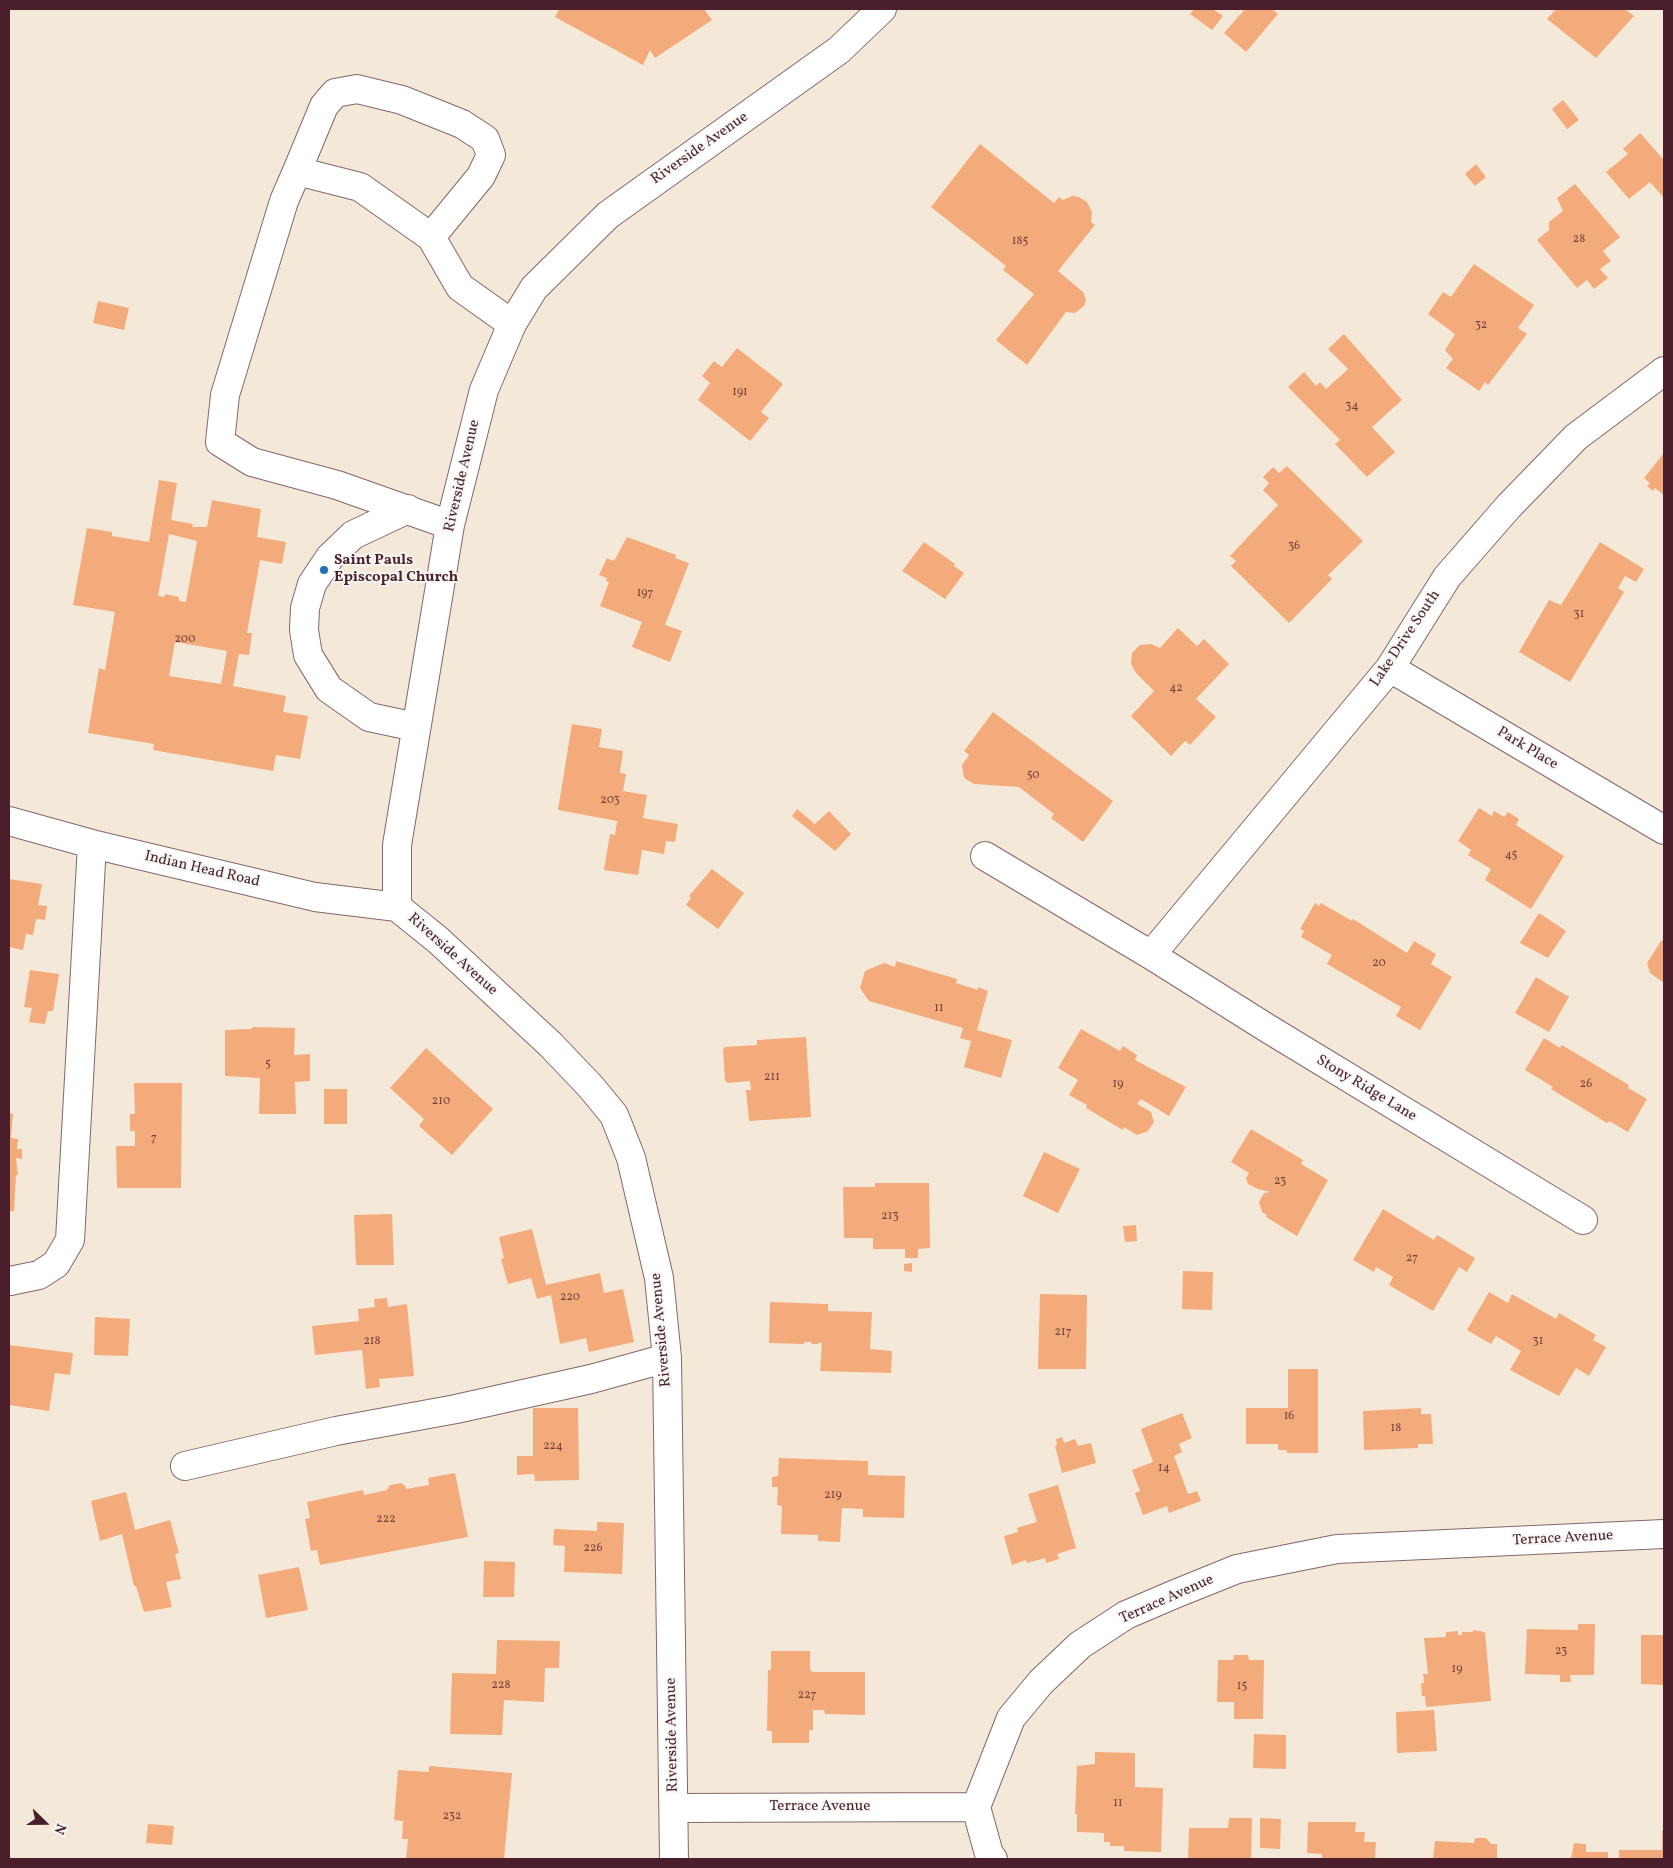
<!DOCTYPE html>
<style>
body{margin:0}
#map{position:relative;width:1673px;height:1868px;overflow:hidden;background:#f4e9d9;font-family:Vollkorn,serif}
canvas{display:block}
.frame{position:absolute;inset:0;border:10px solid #4a1f2b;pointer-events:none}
.north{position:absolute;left:20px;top:1798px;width:50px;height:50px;-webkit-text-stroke:4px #f6f6f2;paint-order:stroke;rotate:112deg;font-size:14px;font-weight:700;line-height:20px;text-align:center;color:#4a1f2b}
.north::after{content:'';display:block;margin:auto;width:18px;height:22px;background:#4a1f2b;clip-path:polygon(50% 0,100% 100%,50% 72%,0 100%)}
</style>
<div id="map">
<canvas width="1673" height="1868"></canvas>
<div class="frame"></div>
<div class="north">N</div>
</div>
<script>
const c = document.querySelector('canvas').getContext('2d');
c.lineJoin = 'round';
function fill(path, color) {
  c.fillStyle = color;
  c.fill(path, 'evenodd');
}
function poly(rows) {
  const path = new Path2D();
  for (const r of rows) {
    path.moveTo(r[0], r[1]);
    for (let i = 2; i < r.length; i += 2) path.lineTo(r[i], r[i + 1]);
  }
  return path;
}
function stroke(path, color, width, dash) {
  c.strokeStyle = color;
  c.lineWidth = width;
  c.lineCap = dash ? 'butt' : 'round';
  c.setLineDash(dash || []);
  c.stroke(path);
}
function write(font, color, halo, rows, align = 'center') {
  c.font = font + ' Vollkorn,serif';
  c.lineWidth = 4;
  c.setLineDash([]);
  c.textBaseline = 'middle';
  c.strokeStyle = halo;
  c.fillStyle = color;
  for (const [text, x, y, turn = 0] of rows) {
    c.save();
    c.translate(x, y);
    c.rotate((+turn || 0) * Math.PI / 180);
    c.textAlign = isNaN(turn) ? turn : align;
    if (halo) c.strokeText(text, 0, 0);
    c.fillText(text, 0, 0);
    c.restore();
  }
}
fill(poly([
 [559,9,704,9,712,20,655,58,650,50,643,65,555,17],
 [1194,9,1213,9,1223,16,1212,30,1190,14],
 [1245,9,1272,9,1278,14,1246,52,1224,33],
 [1556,9,1625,9,1634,16,1596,58,1547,19],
 [1563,100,1579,120,1567,129,1552,109],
 [1640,133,1663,159,1664,158,1664,198,1650,182,1629,199,1606,172,1628,154,1623,149],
 [980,144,1054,203,1059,197,1063,200,1072,196,1079,197,1087,202,1092,212,1091,222,1095,225,1058,271,1083,292,1086,300,1084,306,1075,313,1066,312,1027,365,996,340,1034,294,1003,270,1006,266,931,207],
 [1476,164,1486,177,1475,186,1465,174],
 [1575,184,1620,237,1603,251,1611,261,1600,269,1608,278,1594,289,1587,280,1577,288,1537,240,1549,230,1549,222,1563,211,1557,198],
 [1474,264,1534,305,1518,328,1527,334,1488,385,1485,382,1479,391,1446,368,1453,359,1445,350,1455,334,1428,314,1443,292,1451,297],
 [98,301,129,308,124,330,93,323],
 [1344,334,1402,400,1372,427,1395,452,1367,477,1335,444,1340,440,1288,387,1304,372,1316,386,1320,382,1326,389,1348,369,1328,349],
 [737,348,783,384,761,412,769,418,750,441,698,400,710,383,702,376,714,361,722,367],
 [1664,453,1664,495,1655,488,1653,491,1647,486,1650,483,1644,478],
 [1287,466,1363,541,1328,575,1332,579,1289,623,1231,566,1236,561,1230,556,1278,505,1263,490,1269,483,1263,477,1273,467,1279,473],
 [159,480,177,483,171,520,193,524,192,527,207,527,212,500,261,509,257,537,286,542,282,564,260,560,247,633,252,633,249,655,239,654,233,686,286,696,283,712,308,716,300,759,276,755,273,771,153,750,154,744,88,733,99,668,105,670,115,612,73,605,87,528,112,532,112,536,149,542],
 [169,534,197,541,186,602,179,601,179,597,165,594,165,597,158,596],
 [175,642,227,651,221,684,169,676],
 [627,537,676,555,675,558,689,563,665,625,682,631,670,662,632,647,642,622,600,606,609,582,606,581,607,578,599,575,607,558,614,561],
 [924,542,955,564,954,566,964,573,945,599,902,571],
 [1600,542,1644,569,1636,582,1625,576,1618,588,1624,592,1570,682,1519,652,1549,600,1561,605],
 [1178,628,1197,646,1204,639,1229,664,1196,699,1216,717,1190,745,1185,741,1171,756,1131,716,1154,691,1136,673,1131,664,1132,653,1140,645,1151,644,1160,648],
 [993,712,1113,801,1083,842,1051,818,1054,814,1019,787,974,784,964,778,962,765,969,755,964,751],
 [572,724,602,729,599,747,623,751,620,773,626,774,623,791,647,795,643,818,678,824,675,842,666,841,664,854,642,850,638,875,604,870,610,834,615,835,617,821,558,810],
 [1479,808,1492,816,1494,811,1504,817,1508,812,1519,819,1516,825,1564,856,1531,909,1485,880,1491,869,1468,855,1471,850,1458,841],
 [797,809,815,824,829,811,851,834,835,851,792,816],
 [712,869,744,893,718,929,686,905,691,898,689,896],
 [9,879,42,884,38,905,47,906,45,920,36,919,33,935,26,934,23,950,9,947],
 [1315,903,1319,906,1321,903,1352,921,1353,919,1407,953,1414,941,1436,954,1431,964,1452,977,1420,1030,1396,1016,1401,1007,1327,964,1332,955,1301,937,1304,931,1300,929],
 [1539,913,1566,931,1548,958,1520,943],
 [1664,940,1664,983,1650,973,1647,963,1661,941],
 [896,961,957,979,956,983,978,990,978,987,988,991,977,1030,1012,1040,1001,1078,964,1067,971,1041,960,1038,963,1028,869,1001,860,988,865,971,884,963,895,967],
 [30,970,59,974,53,1011,48,1011,45,1024,29,1022,32,1008,24,1007],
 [1536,977,1569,997,1549,1032,1515,1013],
 [253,1027,295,1028,294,1055,310,1054,310,1081,295,1082,296,1114,259,1114,260,1078,225,1076,225,1030,251,1029],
 [1081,1029,1120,1051,1123,1046,1137,1055,1135,1060,1186,1087,1169,1116,1141,1099,1137,1104,1151,1112,1154,1122,1148,1131,1137,1135,1124,1127,1123,1130,1086,1108,1087,1105,1069,1095,1078,1080,1058,1068],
 [806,1037,811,1117,749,1121,746,1090,751,1090,750,1081,728,1083,725,1081,723,1049,725,1047,757,1045,757,1040],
 [1544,1038,1560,1048,1562,1045,1629,1085,1628,1088,1647,1099,1628,1132,1609,1121,1607,1123,1551,1089,1553,1087,1525,1070],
 [426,1048,493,1109,452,1155,419,1126,424,1119,390,1088],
 [134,1083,182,1083,181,1188,117,1188,116,1146,135,1146,135,1131,130,1131,130,1114,135,1114],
 [324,1089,347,1089,347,1124,324,1124],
 [9,1113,13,1114,11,1138,18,1139,17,1149,22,1149,22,1159,16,1158,18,1175,16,1175,14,1211,9,1211],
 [1251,1129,1303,1160,1301,1164,1328,1180,1297,1236,1266,1217,1267,1215,1262,1212,1259,1202,1264,1193,1270,1192,1258,1189,1248,1184,1246,1178,1249,1173,1231,1162],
 [1044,1152,1080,1169,1058,1213,1023,1196],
 [875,1183,929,1183,930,1248,918,1249,918,1258,905,1258,905,1249,873,1249,873,1238,844,1238,843,1187,875,1187],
 [1383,1209,1434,1240,1437,1235,1475,1258,1467,1272,1459,1267,1433,1311,1389,1285,1393,1277,1376,1267,1374,1272,1353,1260],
 [392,1214,394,1265,356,1265,354,1215],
 [1136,1225,1137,1241,1125,1242,1123,1226],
 [532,1229,546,1285,600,1273,604,1293,623,1289,634,1342,589,1352,586,1338,560,1344,551,1295,537,1299,531,1278,508,1284,501,1259,504,1258,499,1237],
 [912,1263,912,1272,904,1271,904,1264],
 [1183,1271,1213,1272,1212,1310,1182,1309],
 [1489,1292,1508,1303,1512,1294,1556,1319,1559,1313,1596,1335,1593,1340,1606,1347,1589,1376,1576,1368,1559,1396,1510,1370,1521,1351,1496,1336,1491,1344,1467,1330],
 [1040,1294,1087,1295,1086,1369,1038,1369],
 [387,1298,388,1307,407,1304,414,1376,379,1379,380,1387,366,1389,362,1350,315,1355,312,1326,359,1321,358,1309,375,1307,374,1299],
 [770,1302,828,1304,828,1311,872,1312,870,1349,892,1351,891,1373,820,1371,822,1342,817,1344,812,1344,811,1342,804,1342,804,1344,769,1343],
 [95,1317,130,1319,128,1356,94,1355],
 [9,1345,73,1353,70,1375,55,1373,49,1411,9,1405],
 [1288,1369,1318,1369,1318,1453,1287,1453,1287,1450,1278,1450,1278,1444,1246,1444,1246,1408,1288,1408],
 [533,1408,578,1408,579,1480,535,1481,534,1474,517,1475,517,1456,533,1456],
 [1421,1408,1421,1414,1431,1414,1433,1444,1418,1444,1418,1448,1364,1450,1363,1411],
 [1182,1413,1192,1438,1179,1444,1182,1452,1174,1456,1188,1494,1197,1491,1201,1501,1169,1513,1167,1506,1143,1515,1135,1493,1140,1491,1132,1470,1153,1462,1141,1429],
 [1062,1437,1064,1443,1075,1439,1078,1446,1091,1443,1096,1463,1062,1473,1055,1446,1057,1445,1056,1439],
 [779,1458,868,1461,868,1475,905,1476,904,1518,863,1517,863,1509,842,1508,840,1542,818,1541,818,1535,781,1534,782,1506,777,1505,778,1487,772,1487,772,1477,778,1476],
 [455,1473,468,1537,320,1565,317,1550,311,1551,305,1519,310,1518,307,1502,363,1490,364,1495,387,1490,390,1485,401,1483,405,1486,406,1489,429,1485,428,1478],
 [1058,1485,1076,1548,1057,1554,1059,1559,1046,1563,1045,1558,1027,1563,1026,1560,1012,1565,1004,1536,1018,1532,1017,1528,1037,1522,1028,1494],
 [126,1492,135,1530,170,1520,179,1553,175,1554,181,1579,166,1582,172,1607,144,1612,136,1586,134,1586,122,1534,100,1541,91,1501],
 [597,1522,624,1523,622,1574,564,1572,565,1546,553,1545,554,1529,597,1531],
 [484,1561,515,1562,514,1597,483,1597],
 [299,1567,308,1610,266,1618,258,1575],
 [1578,1624,1595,1624,1594,1675,1570,1675,1571,1682,1560,1682,1560,1675,1525,1674,1527,1629,1578,1630],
 [1473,1630,1485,1632,1491,1701,1426,1707,1425,1696,1422,1696,1421,1683,1424,1683,1423,1674,1428,1674,1424,1638,1446,1637,1446,1632,1458,1631,1458,1635,1462,1635,1462,1632,1473,1632],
 [1641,1635,1664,1635,1664,1685,1641,1684],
 [497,1640,560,1641,559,1668,545,1668,544,1702,504,1700,502,1735,450,1734,452,1673,496,1674],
 [771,1651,810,1651,810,1670,813,1672,865,1672,865,1715,825,1714,824,1710,813,1710,813,1730,809,1730,809,1743,772,1743,772,1731,767,1731,768,1670,771,1670],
 [1234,1655,1248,1655,1249,1660,1264,1660,1263,1719,1234,1719,1234,1702,1217,1702,1218,1660,1233,1660],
 [1434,1710,1437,1751,1397,1753,1396,1712],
 [1254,1734,1286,1735,1286,1769,1253,1768],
 [1095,1752,1135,1753,1135,1787,1163,1788,1161,1852,1124,1851,1124,1846,1110,1846,1110,1842,1104,1842,1104,1833,1077,1832,1077,1814,1075,1814,1077,1766,1095,1764],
 [429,1766,512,1773,504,1859,406,1859,408,1839,402,1839,403,1821,394,1820,398,1770,429,1772],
 [1229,1818,1252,1818,1251,1859,1188,1859,1189,1828,1228,1828],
 [1260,1818,1281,1819,1280,1849,1260,1848],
 [1308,1822,1356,1822,1355,1832,1365,1832,1364,1842,1376,1842,1375,1859,1322,1859,1322,1854,1307,1853],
 [148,1824,174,1826,172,1845,146,1843],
 [1662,1830,1664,1830,1664,1859,1619,1859,1619,1850,1662,1850],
 [1475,1838,1486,1838,1491,1844,1497,1844,1497,1859,1433,1859,1435,1841,1474,1843],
 [1574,1843,1586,1844,1586,1852,1608,1852,1608,1859,1571,1859]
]), '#f4ab7b');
const minor = poly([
 [297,171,324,106,335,93,357,89,402,100,462,124,485,139,491,155,481,176,431,237],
 [408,509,353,535,330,557,312,584,305,608,304,630,308,655,329,689,369,717,416,727],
 [450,525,337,485,252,462,220,442,225,395,284,201,297,171,360,187,431,237,460,287,512,324],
 [1390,668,1664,830],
 [9,821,92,844,315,897,397,907],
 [985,856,1151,955,1267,1028,1583,1220],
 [397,907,397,845,450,525,484,390,512,324,534,288,608,215,839,50,882,9],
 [397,907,438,940,551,1045,591,1087,614,1115,631,1158,659,1278,667,1358,674,1859],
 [1151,955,1390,668,1447,577,1509,506,1576,437,1664,371],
 [10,1281,39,1275,56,1264,70,1240,92,844],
 [185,1466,336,1431,456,1409,591,1379,667,1358],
 [976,1807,989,1854,993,1859],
 [674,1808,976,1807,1011,1718,1041,1682,1080,1645,1126,1615,1175,1594,1237,1569,1337,1549,1664,1534]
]);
stroke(minor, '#866668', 30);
stroke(minor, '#fff', 28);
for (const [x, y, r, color] of [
 [324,570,5,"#1f6fb2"]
]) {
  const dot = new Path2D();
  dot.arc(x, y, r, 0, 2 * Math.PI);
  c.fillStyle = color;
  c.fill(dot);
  stroke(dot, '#f6f6f2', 2);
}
write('12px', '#74423f', null, [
 ["28",1579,240],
 ["185",1020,242],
 ["32",1481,326],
 ["191",740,393],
 ["34",1352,407],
 ["36",1294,547],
 ["197",645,594],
 ["31",1579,615],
 ["200",185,640],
 ["42",1176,689],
 ["50",1033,776],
 ["203",610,801],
 ["45",1511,856],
 ["20",1379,964],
 ["11",939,1009],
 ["5",268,1065],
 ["211",772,1078],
 ["19",1118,1085],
 ["26",1586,1085],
 ["210",441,1102],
 ["7",154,1139],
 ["23",1280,1182],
 ["213",890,1217],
 ["27",1412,1259],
 ["220",570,1298],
 ["217",1063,1333],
 ["218",372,1342],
 ["31",1538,1342],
 ["16",1289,1417],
 ["18",1396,1429],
 ["224",553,1447],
 ["14",1164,1469],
 ["219",833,1496],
 ["222",386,1520],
 ["226",593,1549],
 ["23",1561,1652],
 ["19",1457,1670],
 ["228",501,1686],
 ["15",1242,1687],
 ["227",807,1696],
 ["11",1118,1804],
 ["232",452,1817]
]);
write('15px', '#4a1f2b', '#f6f6f2', [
 ["Riverside Avenue",700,149,-35],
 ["Riverside Avenue",463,476,-77],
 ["Lake Drive South",1406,639,-56],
 ["Park Place",1527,749,31],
 ["Indian Head Road",202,870,13],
 ["Riverside Avenue",452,955,42],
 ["Stony Ridge Lane",1366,1089,31],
 ["Riverside Avenue",662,1330,-95],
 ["Terrace Avenue",1563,1539,-3],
 ["Terrace Avenue",1167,1600,-24],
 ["Riverside Avenue",673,1735,-91],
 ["Terrace Avenue",820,1807]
]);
write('bold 15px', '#4a1f2b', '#f6f6f2', [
 ["Saint Pauls",334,561],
 ["Episcopal Church",334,578]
], 'left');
</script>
